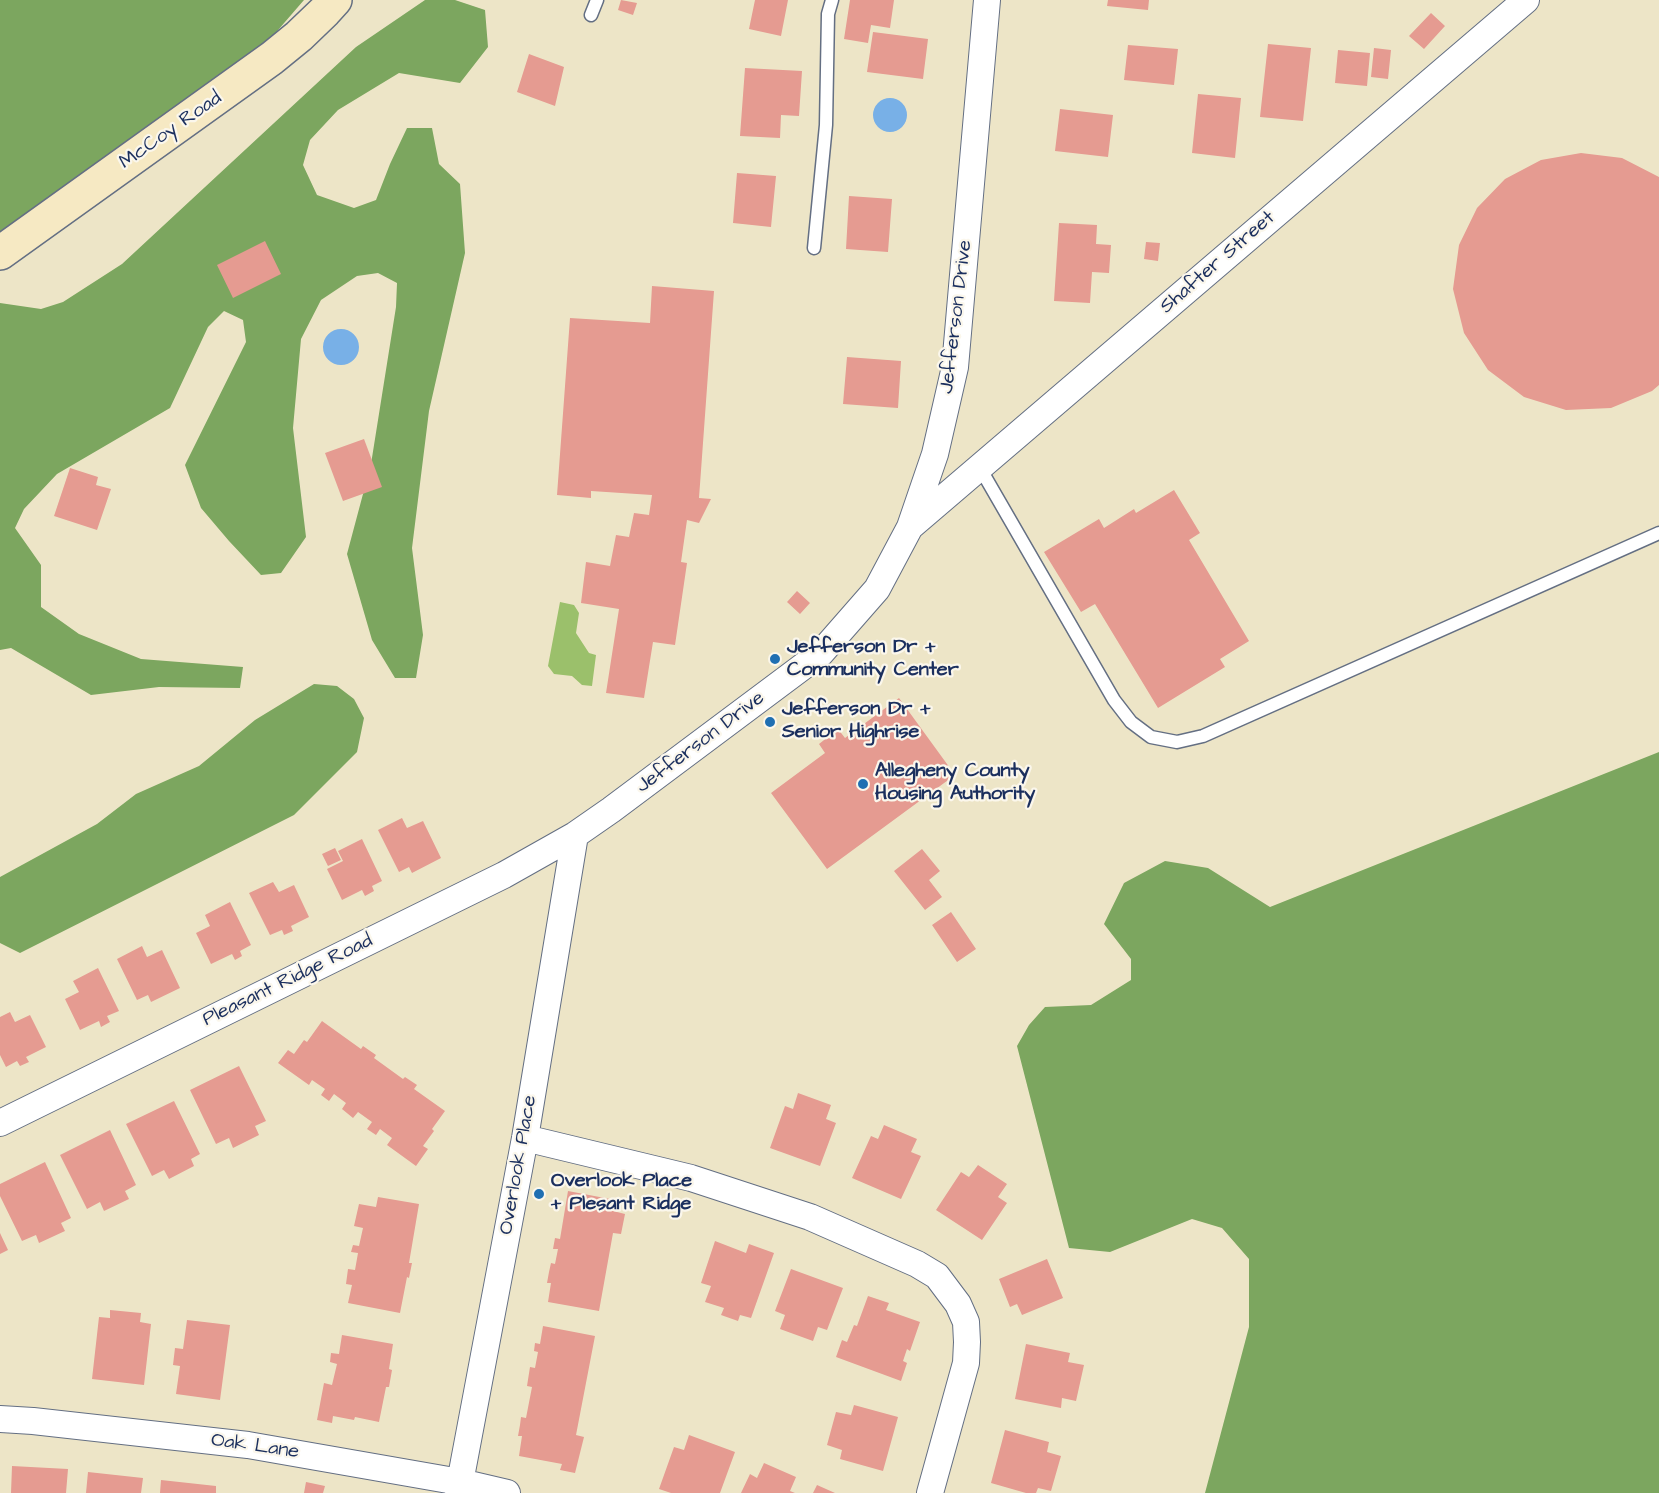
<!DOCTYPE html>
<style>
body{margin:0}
canvas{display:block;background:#ede5c7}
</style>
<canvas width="1659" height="1493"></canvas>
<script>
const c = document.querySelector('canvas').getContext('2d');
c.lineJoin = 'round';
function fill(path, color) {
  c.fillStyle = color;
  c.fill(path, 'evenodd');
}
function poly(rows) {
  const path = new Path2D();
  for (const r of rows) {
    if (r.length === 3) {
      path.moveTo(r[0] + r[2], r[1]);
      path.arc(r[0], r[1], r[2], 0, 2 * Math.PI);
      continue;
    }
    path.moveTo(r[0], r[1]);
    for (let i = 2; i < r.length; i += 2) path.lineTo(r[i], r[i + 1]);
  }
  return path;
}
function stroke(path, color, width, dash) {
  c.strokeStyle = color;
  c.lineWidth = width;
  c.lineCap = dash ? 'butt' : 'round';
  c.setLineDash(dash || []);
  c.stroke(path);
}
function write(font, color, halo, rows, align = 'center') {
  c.font = font + ' "Architects Daughter",sans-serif';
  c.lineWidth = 4.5;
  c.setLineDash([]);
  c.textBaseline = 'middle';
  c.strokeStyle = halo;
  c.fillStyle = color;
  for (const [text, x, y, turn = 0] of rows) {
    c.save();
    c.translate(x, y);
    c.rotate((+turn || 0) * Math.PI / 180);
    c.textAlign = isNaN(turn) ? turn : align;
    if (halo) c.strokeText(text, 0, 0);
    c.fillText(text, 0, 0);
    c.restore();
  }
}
fill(poly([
 [560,602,574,605,579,613,576,633,589,653,596,655,592,686,582,685,572,676,554,674,548,666]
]), '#9bc06b');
fill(poly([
 [0,0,304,0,240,74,0,245],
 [425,0,455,0,485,10,488,47,460,83,399,73,338,110,310,140,303,165,317,195,354,208,376,200,390,164,407,128,432,128,439,164,460,184,465,253,429,411,412,548,423,635,416,678,395,678,372,640,347,554,371,464,396,307,397,283,378,273,357,276,321,300,301,339,293,428,306,537,281,573,261,575,229,541,201,508,185,465,246,342,243,320,224,311,208,327,170,408,57,474,24,509,15,528,41,565,41,607,79,634,141,659,243,667,240,688,159,687,91,695,11,648,0,650,0,303,41,309,63,302,122,264,356,47],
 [314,684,337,686,354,699,364,718,357,752,294,815,20,953,0,943,0,877,97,824,136,794,199,766,255,720],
 [1659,752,1659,1493,1205,1493,1249,1327,1249,1259,1222,1228,1192,1219,1110,1252,1069,1248,1017,1046,1029,1025,1045,1007,1091,1005,1131,980,1131,959,1104,924,1124,883,1165,861,1208,868,1270,907]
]), '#7ca65f');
fill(poly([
 [890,115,17],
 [341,347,18]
]), '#78b0e7');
fill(poly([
 [621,0,637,3,633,15,618,10],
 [755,0,788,0,781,36,749,29],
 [850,0,894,0,890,28,871,25,868,43,844,39],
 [1108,0,1149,0,1148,10,1107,6],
 [1431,13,1445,26,1424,49,1409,36],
 [873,32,928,39,923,79,867,72],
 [1268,44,1311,48,1303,121,1260,117],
 [1128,45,1178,49,1174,85,1124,80],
 [1374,48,1391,50,1388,79,1371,77],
 [1338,50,1370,53,1367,86,1335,83],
 [529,54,564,67,555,106,517,92],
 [745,68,802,71,799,116,781,115,780,138,740,136],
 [1198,94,1241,98,1235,158,1192,153],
 [1060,109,1113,115,1108,157,1055,151],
 [1581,153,1622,158,1659,177,1659,385,1652,391,1611,408,1566,410,1524,397,1488,370,1464,333,1453,289,1459,245,1477,208,1505,179,1541,160],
 [737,173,776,176,771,227,733,223],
 [849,196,892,199,888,252,846,249],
 [1059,223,1097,225,1096,244,1111,245,1109,273,1092,272,1090,303,1054,301],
 [265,241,281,274,233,298,217,265],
 [1146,242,1160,243,1158,261,1144,259],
 [652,286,714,291,699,498,711,499,699,523,687,520,681,562,687,563,675,645,653,642,644,698,606,693,619,609,581,603,586,562,610,566,616,535,629,537,634,513,649,515,652,495,591,491,591,498,557,495,570,318,650,323],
 [847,357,901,361,898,408,843,404],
 [364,439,382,487,343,501,325,453],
 [70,468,98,477,96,485,111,489,97,530,54,516],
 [1174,490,1200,533,1189,540,1249,641,1220,659,1225,667,1158,708,1095,604,1081,612,1044,552,1099,519,1104,528,1134,509,1136,513],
 [797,591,810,603,800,614,787,602],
 [899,698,955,775,827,869,771,793,825,753,819,744,838,729,845,738],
 [402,818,407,828,423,821,441,858,412,873,409,867,399,872,378,830],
 [362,839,382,881,372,886,374,891,365,896,362,890,342,900,327,869,343,861,338,851],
 [335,848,341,860,328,866,322,854],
 [922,849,940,871,929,880,942,897,925,910,894,871],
 [273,882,279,892,294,885,309,917,291,926,293,931,284,935,282,930,270,935,249,893],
 [230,902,251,945,240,951,242,956,235,960,232,954,211,964,196,933,210,926,205,915],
 [951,912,976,949,957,962,932,925],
 [142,946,147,957,162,950,180,988,151,1002,148,995,137,1000,117,959],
 [98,968,119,1011,107,1016,110,1022,101,1027,99,1021,80,1030,65,999,79,992,73,981],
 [10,1012,15,1022,30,1015,46,1047,26,1057,29,1062,20,1066,17,1061,6,1067,0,1055,0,1017],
 [322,1021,361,1049,363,1046,376,1055,374,1058,403,1079,405,1077,417,1085,414,1089,445,1111,432,1129,434,1131,423,1146,428,1149,416,1166,387,1145,392,1138,380,1129,376,1135,367,1129,372,1122,358,1112,353,1118,342,1109,346,1103,334,1094,329,1101,321,1095,325,1089,312,1080,309,1085,278,1063,288,1050,294,1054,304,1040,307,1042],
 [239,1066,266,1121,255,1126,259,1135,233,1148,229,1138,216,1144,190,1090],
 [798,1093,831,1105,826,1119,836,1123,820,1166,770,1148,785,1106,793,1109],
 [174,1101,200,1154,191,1159,194,1166,169,1179,164,1170,152,1176,126,1124],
 [884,1125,917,1139,911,1152,921,1156,901,1199,852,1178,871,1136,878,1139],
 [110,1130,136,1185,125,1191,129,1199,104,1211,100,1202,87,1209,60,1155],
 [45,1162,71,1218,61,1223,65,1231,39,1243,36,1235,22,1241,0,1196,0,1184],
 [978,1165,1007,1184,998,1197,1007,1203,982,1240,936,1210,961,1172,969,1177],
 [568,1191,610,1199,609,1210,625,1214,621,1234,613,1233,599,1311,548,1302,551,1283,547,1283,549,1272,551,1263,555,1264,558,1249,553,1249,555,1238,560,1239],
 [378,1197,419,1204,409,1263,412,1263,409,1278,407,1277,400,1313,348,1303,352,1285,346,1284,348,1269,355,1270,358,1253,351,1252,353,1245,359,1246,363,1228,354,1226,359,1204,376,1207],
 [0,1233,8,1250,0,1254],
 [715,1241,746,1253,749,1244,774,1253,751,1318,740,1315,738,1321,721,1315,724,1308,705,1302,711,1286,701,1283],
 [1047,1259,1063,1298,1022,1315,1017,1304,1010,1307,999,1279],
 [791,1269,843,1288,827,1330,818,1327,813,1341,780,1329,785,1315,775,1311],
 [868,1296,889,1303,886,1310,920,1322,910,1351,907,1349,903,1361,907,1363,901,1381,836,1357,842,1340,847,1342,854,1325,857,1326],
 [110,1310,141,1313,140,1322,151,1324,144,1385,92,1379,99,1317,110,1318],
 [187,1320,230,1325,220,1400,176,1394,180,1366,173,1365,175,1348,183,1349],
 [543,1326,595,1336,576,1435,584,1437,575,1473,560,1470,562,1464,519,1456,522,1436,518,1436,520,1425,521,1417,526,1418,532,1387,527,1386,530,1367,535,1368,538,1352,534,1351,535,1343,540,1344],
 [342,1335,393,1344,389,1369,392,1370,389,1387,386,1387,379,1422,355,1417,354,1420,333,1416,332,1423,317,1420,324,1383,332,1385,337,1364,330,1362,331,1353,339,1354],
 [1026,1344,1070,1353,1068,1362,1084,1365,1076,1401,1062,1398,1061,1408,1015,1399],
 [854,1405,898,1417,883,1471,840,1459,842,1450,827,1445,836,1412,851,1415],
 [1005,1430,1049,1442,1047,1452,1061,1456,1051,1491,1038,1488,1036,1493,1026,1493,991,1483],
 [689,1435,735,1452,720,1493,671,1493,659,1489,674,1447,684,1450],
 [764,1463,796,1477,790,1491,795,1493,741,1493,750,1474,757,1478],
 [12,1466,68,1469,66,1493,11,1493],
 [88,1472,143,1478,141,1493,86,1493],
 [161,1480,216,1486,216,1493,160,1493],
 [306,1482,325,1486,323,1493,304,1493],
 [817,1485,835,1493,813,1493]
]), '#e59b91');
const lane = poly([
 [591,15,597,0],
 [814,248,826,125,828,14,832,0],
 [980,468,1114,700,1131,722,1151,737,1177,742,1203,736,1659,533]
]);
const street = poly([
 [911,526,1526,0],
 [0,1123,504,875,575,835,611,810,821,653,877,589,910,527,935,454,955,367,987,0],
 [525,1138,691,1178,810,1217,917,1264,937,1276,958,1304,966,1322,967,1342,966,1363,930,1493],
 [0,1419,33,1421,248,1445,460,1482,507,1493],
 [458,1493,525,1138,575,835]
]);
const secondary = poly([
 [0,253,272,58,299,36,325,11,335,0]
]);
stroke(lane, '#646f83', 15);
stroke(street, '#646f83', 28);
stroke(secondary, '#646f83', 36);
stroke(lane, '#fff', 12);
stroke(street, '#fff', 26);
stroke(secondary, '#f6e9c3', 33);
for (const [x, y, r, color] of [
 [775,659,6,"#1f6fb2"],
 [770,722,6,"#1f6fb2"],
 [863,784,6,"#1f6fb2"],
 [539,1194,6,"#1f6fb2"]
]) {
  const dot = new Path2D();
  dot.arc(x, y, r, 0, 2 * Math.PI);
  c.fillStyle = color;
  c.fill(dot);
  stroke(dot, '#fbf7ec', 2);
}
write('20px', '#1b2f5e', '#fbf7ec', [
 ["McCoy Road",171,131,-35],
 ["Shafter Street",1218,263,-41],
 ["Jefferson Drive",957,317,-83],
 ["Jefferson Drive",701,743,-37],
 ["Pleasant Ridge Road",288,981,-26],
 ["Overlook Place",519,1165,-80],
 ["Oak Lane",255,1447,8]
]);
write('bold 20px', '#1b2f5e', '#fbf7ec', [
 ["Jefferson Dr +",787,648],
 ["Community Center",787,671],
 ["Jefferson Dr +",782,710],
 ["Senior Highrise",782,733],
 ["Allegheny County",875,772],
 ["Housing Authority",875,795],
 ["Overlook Place",551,1182],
 ["+ Plesant Ridge",551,1205]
], 'left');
</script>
